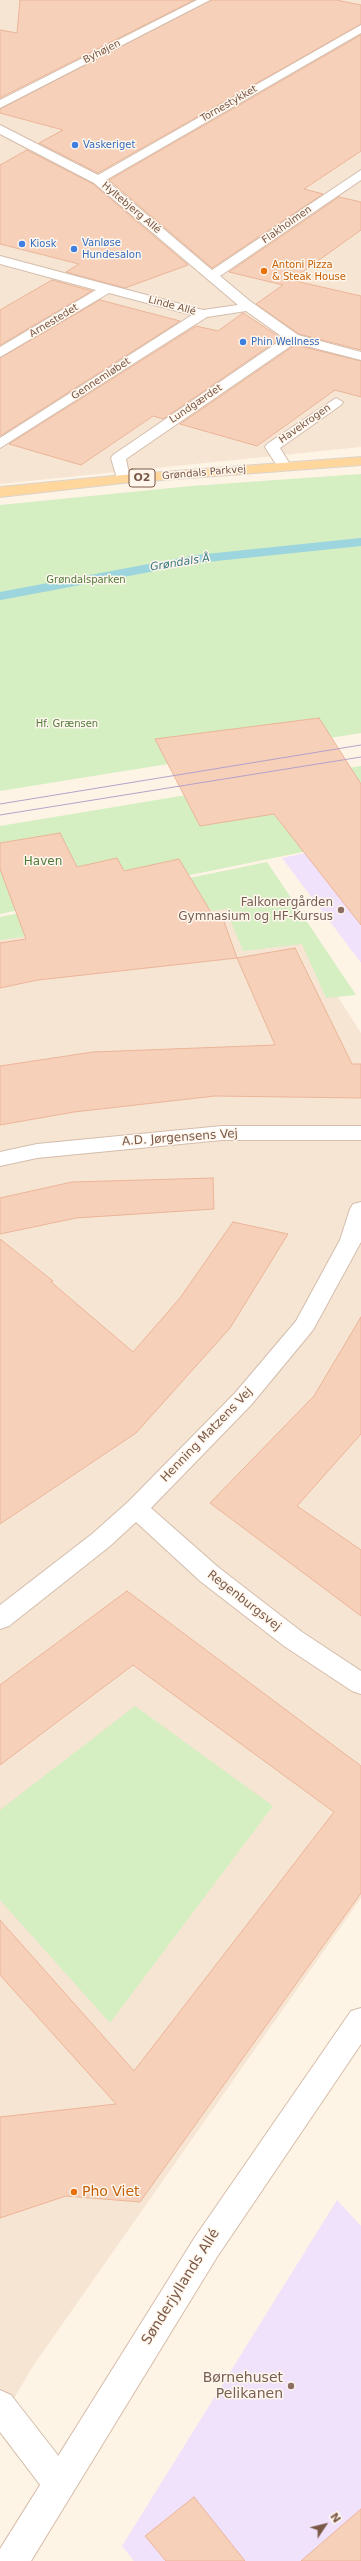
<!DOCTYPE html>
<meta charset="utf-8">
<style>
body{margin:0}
#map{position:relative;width:361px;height:2561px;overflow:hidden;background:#fef4e5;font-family:"DejaVu Sans",sans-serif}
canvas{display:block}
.north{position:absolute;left:305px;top:2505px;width:40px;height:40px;-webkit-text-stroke:3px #fff7ed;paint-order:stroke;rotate:55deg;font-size:11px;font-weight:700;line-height:16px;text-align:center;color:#7a5847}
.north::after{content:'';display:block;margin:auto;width:14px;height:18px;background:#7a5847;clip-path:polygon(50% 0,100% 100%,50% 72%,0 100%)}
</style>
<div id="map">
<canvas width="361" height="2561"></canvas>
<div class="north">N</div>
</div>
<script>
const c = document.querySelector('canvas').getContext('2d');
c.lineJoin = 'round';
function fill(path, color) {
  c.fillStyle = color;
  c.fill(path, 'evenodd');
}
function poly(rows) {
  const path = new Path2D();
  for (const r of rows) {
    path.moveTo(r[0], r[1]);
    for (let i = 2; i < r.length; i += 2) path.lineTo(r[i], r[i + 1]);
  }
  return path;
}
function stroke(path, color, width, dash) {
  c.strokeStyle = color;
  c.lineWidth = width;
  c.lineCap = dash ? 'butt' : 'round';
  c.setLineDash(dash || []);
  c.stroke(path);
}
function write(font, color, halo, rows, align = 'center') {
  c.font = font + ' "DejaVu Sans",sans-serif';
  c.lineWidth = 3;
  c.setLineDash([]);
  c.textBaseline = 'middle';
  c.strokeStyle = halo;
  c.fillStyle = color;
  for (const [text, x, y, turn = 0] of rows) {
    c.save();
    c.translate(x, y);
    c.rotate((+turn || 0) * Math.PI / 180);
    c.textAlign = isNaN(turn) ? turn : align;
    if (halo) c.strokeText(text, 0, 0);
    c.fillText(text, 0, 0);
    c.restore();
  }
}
fill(poly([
 [0,0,361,0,361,447,0,484],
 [260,874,361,1033,361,1898,33,2366,0,2422,0,928]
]), '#f7e5d3');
fill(poly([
 [361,841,361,963,282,858],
 [337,2200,361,2226,361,2561,134,2561,122,2546]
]), '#f1e2fb');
fill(poly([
 [361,474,361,733,0,791,0,505,191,486],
 [361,766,361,840,0,914,0,826],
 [267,862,356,995,326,998,302,944,243,951,226,909,0,940,0,917],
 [135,1706,273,1806,110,2023,0,1900,0,1810]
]), '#d5eec2');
stroke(poly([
 [0,596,197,559,361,542]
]), '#9cd5dd', 8);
const building = poly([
 [20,0,194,0,0,98,0,30,17,33,20,0],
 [211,0,336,0,361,5,361,24,98,173,39,143,63,130,0,113,0,109,211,0],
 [361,35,361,151,304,189,323,194,212,268,109,180,361,35],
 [27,150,93,184,188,265,125,288,66,272,79,264,0,244,0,165,27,150],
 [339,197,361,202,361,230,291,280,361,296,361,350,299,334,256,304,283,285,229,272,339,197],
 [52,280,92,291,0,345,0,310,52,280],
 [100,300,180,321,0,436,0,358,100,300],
 [243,313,281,338,163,419,153,416,81,465,9,444,196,326,218,331,243,313],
 [295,345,361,361,361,397,335,390,257,446,180,424,295,345],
 [319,718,361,784,361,925,274,814,200,826,155,739,319,718],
 [60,833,77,867,117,858,124,871,179,859,212,914,221,913,237,958,38,980,0,988,0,943,26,939,0,869,0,843,60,833],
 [295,948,352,1064,361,1064,361,1098,215,1096,74,1112,0,1125,0,1066,93,1052,275,1045,237,958,295,948],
 [213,1178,214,1209,76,1218,0,1234,0,1198,72,1182,213,1178],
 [233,1222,288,1234,230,1328,136,1433,0,1524,0,1239,53,1281,51,1282,133,1352,180,1298,233,1222],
 [361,1317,361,1434,297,1506,361,1550,361,1616,210,1503,314,1396,361,1317],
 [127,1591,361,1766,361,1893,140,2202,66,2196,0,2218,0,2117,116,2104,0,1975,0,1920,134,2071,334,1812,133,1665,0,1765,0,1685,127,1591],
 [194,2497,245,2561,166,2561,145,2536,194,2497],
 [361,2509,361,2561,301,2561,361,2509]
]);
fill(building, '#f7d0ba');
stroke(building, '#ebb598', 1);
const street = poly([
 [197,0,210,0,0,108,0,100,197,0],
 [361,25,361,33,106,180,212,270,361,170,361,180,220,276,250,301,298,335,361,352,361,360,295,343,126,459,130,479,128,482,118,482,111,458,113,455,284,338,246,311,207,317,0,448,0,438,192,315,109,293,0,357,0,347,96,290,0,264,0,256,203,310,238,305,94,183,0,134,0,125,98,175,361,25],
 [336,398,343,402,341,405,280,448,291,466,289,469,279,469,265,447,267,444,336,398],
 [222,1126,361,1126,361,1140,222,1140,37,1158,0,1166,0,1152,37,1144,222,1126],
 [361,1202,361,1242,313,1330,251,1405,151,1508,218,1567,302,1632,361,1671,361,1694,352,1691,284,1646,200,1581,136,1522,110,1546,9,1626,0,1629,0,1605,92,1534,128,1502,235,1393,296,1321,340,1240,350,1209,353,1204,361,1202],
 [0,2390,11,2395,71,2472,75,2483,71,2494,59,2499,47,2494,0,2432,0,2390]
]);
const secondary = poly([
 [361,2008,361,2044,217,2257,31,2561,0,2561,0,2549,195,2237,351,2011,361,2008]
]);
const primary = poly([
 [361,457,361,465,123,483,0,497,0,487,123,475,361,457]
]);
stroke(street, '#d4bdac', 2);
stroke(secondary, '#d7bca9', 2);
stroke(primary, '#dcd4cf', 2);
fill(street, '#fff');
fill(secondary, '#fff');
fill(primary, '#ffd69b');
stroke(poly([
 [0,804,361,745],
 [0,815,361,757]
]), '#b6a2ca', 1);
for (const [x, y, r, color] of [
 [75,145,4,"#3f7fe0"],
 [22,244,4,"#3f7fe0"],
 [74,249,4,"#3f7fe0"],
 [264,271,4,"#e8710a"],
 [243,342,4,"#3f7fe0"],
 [341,910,4,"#8d6e63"],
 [74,2192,4,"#e8710a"],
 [291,2386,4,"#8d6e63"]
]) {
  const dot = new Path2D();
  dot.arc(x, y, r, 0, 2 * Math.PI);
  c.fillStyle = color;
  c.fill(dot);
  stroke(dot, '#fff7ed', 1.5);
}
write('10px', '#7a5847', '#fff7ed', [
 ["Byhøjen",102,52,-27],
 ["Tornestykket",229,104,-30],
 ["Hyltebjerg Allé",131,208,40],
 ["Flakholmen",287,225,-35],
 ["Linde Allé",172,306,15],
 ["Arnestedet",54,321,-31],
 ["Gennemløbet",101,379,-33],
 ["Lundgærdet",196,404,-34],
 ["Havekrogen",305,424,-35],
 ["Grøndals Parkvej",204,473,-5]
]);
write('10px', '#366cbe', '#fff7ed', [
 ["Vaskeriget",83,145],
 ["Vanløse",82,243],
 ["Hundesalon",82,255],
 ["Kiosk",30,244],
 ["Phin Wellness",251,342]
], 'left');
write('10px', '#c56008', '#fff7ed', [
 ["Antoni Pizza",272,265],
 ["& Steak House",272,277]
], 'left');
write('10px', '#507b3b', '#fff7ed', [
 ["Grøndalsparken",86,580],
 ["Hf. Grænsen",67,724]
]);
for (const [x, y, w] of [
 [142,478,26]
]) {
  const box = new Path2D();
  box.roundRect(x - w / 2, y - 9, w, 18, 3);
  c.fillStyle = '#fff7ed';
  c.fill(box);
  stroke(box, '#7a5847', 1);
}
write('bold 11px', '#7a5847', null, [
 ["O2",142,478]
]);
write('italic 11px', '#397881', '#fff7ed', [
 ["Grøndals Å",180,563,-9]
]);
write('12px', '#507b3b', '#fff7ed', [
 ["Haven",43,862]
]);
write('12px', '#785e54', '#fff7ed', [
 ["Falkonergården",333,903],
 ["Gymnasium og HF-Kursus",333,917]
], 'right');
write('12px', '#7a5847', '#fff7ed', [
 ["A.D. Jørgensens Vej",180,1138,-4],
 ["Henning Matzens Vej",207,1435,-46],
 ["Regenburgsvej",244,1601,38]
]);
write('14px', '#c56008', '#fff7ed', [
 ["Pho Viet",82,2192]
], 'left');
write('14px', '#7a5847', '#fff7ed', [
 ["Sønderjyllands Allé",181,2287,-58]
]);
write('14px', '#785e54', '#fff7ed', [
 ["Børnehuset",283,2378],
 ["Pelikanen",283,2394]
], 'right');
</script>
